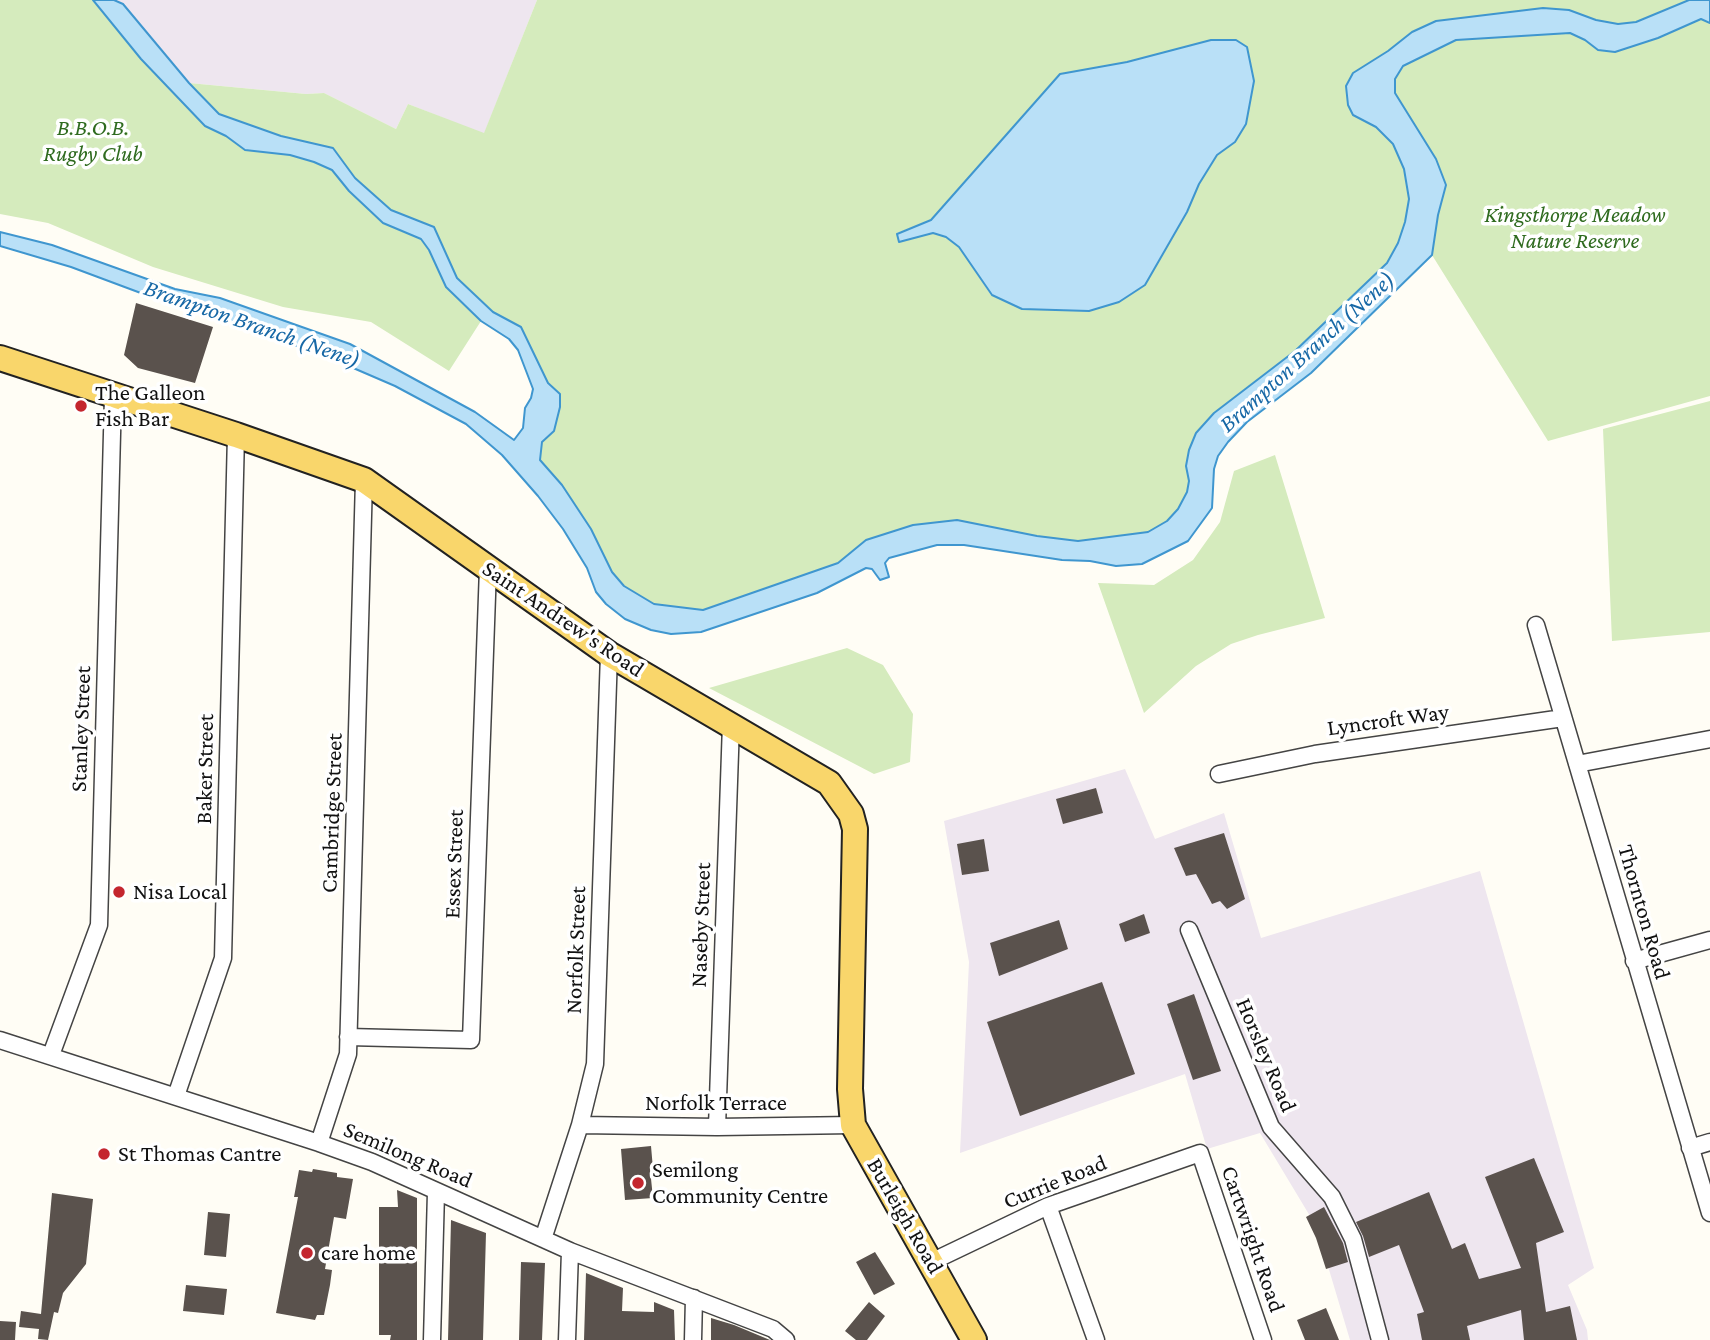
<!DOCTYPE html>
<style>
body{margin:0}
canvas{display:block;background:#fffdf5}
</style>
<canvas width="1710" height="1340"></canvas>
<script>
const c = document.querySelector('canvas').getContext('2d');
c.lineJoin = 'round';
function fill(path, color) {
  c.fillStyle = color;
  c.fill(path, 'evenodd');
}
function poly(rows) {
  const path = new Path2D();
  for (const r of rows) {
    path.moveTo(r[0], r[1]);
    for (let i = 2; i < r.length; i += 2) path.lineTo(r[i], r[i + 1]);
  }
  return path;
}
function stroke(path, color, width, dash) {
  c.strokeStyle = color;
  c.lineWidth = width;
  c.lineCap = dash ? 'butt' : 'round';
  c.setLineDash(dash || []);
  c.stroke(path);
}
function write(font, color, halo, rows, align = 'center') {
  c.font = font + ' "Crimson Pro",serif';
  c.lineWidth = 7;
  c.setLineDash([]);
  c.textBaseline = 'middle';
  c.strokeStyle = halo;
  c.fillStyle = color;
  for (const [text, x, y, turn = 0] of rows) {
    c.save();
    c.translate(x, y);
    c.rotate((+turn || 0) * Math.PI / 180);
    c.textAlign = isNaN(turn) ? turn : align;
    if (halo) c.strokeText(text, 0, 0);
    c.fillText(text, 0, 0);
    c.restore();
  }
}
fill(poly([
 [114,0,537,0,484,134,408,104,396,129,324,93,306,94,189,83,123,4],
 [1125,769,1155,839,1224,813,1261,938,1480,871,1594,1268,1568,1285,1587,1330,1588,1340,1350,1340,1316,1226,1260,1133,1207,1149,1185,1074,960,1153,969,962,944,821]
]), '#eee6ef');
fill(poly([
 [0,0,93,0,141,59,205,126,226,136,246,150,290,155,314,162,332,170,349,191,406,231,421,239,429,250,446,287,481,321,449,371,371,322,283,307,153,267,48,223,0,214],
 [537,0,1691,0,1636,22,1618,24,1596,20,1569,10,1412,32,1388,51,1353,73,1348,105,1353,115,1376,127,1393,144,1404,169,1409,199,1405,222,1398,243,1387,263,1295,351,1214,413,1186,466,1189,481,1187,492,1178,509,1167,521,1148,532,1078,541,1038,536,957,520,866,540,838,563,703,610,654,604,624,586,612,572,591,529,562,485,540,460,541,442,560,394,548,383,521,327,493,312,457,278,434,227,391,210,355,178,333,148,281,136,219,114,189,83,306,94,324,93,396,129,408,104,484,133],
 [1211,40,1247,47,1249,62,1235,142,1217,155,1199,184,1187,212,1145,285,1089,311,1022,309,991,295,959,247,946,236,933,233,899,241,897,233,931,220,1060,74,1127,62],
 [1701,19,1710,23,1710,396,1548,441,1432,255,1438,215,1446,185,1395,93,1395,79,1403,66,1456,40,1570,33,1586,40,1598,50,1615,52,1658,38],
 [1710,401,1710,632,1612,641,1603,429],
 [1275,455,1325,618,1258,635,1231,644,1196,666,1144,713,1098,583,1154,585,1193,560,1220,522,1234,471],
 [847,648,883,665,913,714,910,762,874,774,709,688]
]), '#d5ebbd');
const water = poly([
 [93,0,114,0,123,4,189,83,219,114,281,136,333,148,355,178,391,210,434,227,457,278,493,312,521,327,548,383,560,394,560,407,554,431,542,442,540,460,562,485,591,529,612,572,624,586,654,604,703,610,838,563,866,540,913,525,957,520,1037,536,1078,541,1148,532,1167,521,1178,509,1187,492,1189,481,1186,466,1189,450,1196,433,1214,413,1295,351,1387,263,1398,243,1405,222,1409,199,1404,169,1393,144,1376,127,1353,115,1348,105,1346,86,1353,73,1388,51,1412,32,1436,21,1543,8,1569,10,1596,20,1618,24,1636,22,1689,0,1710,0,1710,23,1701,19,1658,38,1615,52,1598,50,1585,40,1570,33,1456,40,1403,66,1395,79,1395,93,1436,159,1446,185,1438,215,1432,255,1311,373,1247,422,1228,442,1218,456,1214,469,1212,508,1188,541,1142,564,1116,566,1090,561,1062,560,964,545,937,545,889,558,885,563,889,577,880,580,872,569,866,568,817,593,701,632,671,634,651,630,625,619,606,604,596,592,587,568,563,529,538,496,502,455,466,424,395,386,337,361,247,327,189,311,71,267,0,246,0,232,52,245,175,289,220,298,350,344,475,412,514,440,523,428,525,408,531,398,533,389,518,350,509,339,481,321,446,287,429,250,421,239,383,223,349,191,332,170,314,162,290,155,245,150,226,136,205,126,141,59,93,0],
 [1211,40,1236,40,1247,47,1254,81,1246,124,1235,142,1217,155,1199,184,1187,212,1145,285,1119,302,1089,311,1022,309,992,295,959,247,946,237,933,233,899,242,897,234,931,220,1060,74,1127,62,1211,40]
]);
fill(water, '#b9e0f7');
stroke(water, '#3f96cf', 2);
fill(poly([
 [136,303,213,327,195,383,138,368,124,355],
 [1096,788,1103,813,1063,824,1056,799],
 [1224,833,1245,899,1227,909,1220,901,1212,904,1196,874,1186,876,1174,848],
 [984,839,989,871,962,875,957,844],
 [1144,914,1150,933,1125,942,1119,924],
 [1059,920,1068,949,999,976,990,943],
 [1102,982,1135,1074,1020,1116,987,1022],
 [1194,994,1221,1071,1193,1080,1167,1004],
 [651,1146,653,1169,650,1169,653,1198,625,1200,621,1149],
 [1534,1158,1564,1232,1536,1243,1546,1312,1570,1306,1577,1340,1524,1340,1521,1310,1467,1326,1470,1340,1422,1340,1417,1314,1424,1312,1399,1245,1369,1257,1363,1236,1356,1222,1429,1192,1452,1249,1465,1243,1479,1279,1521,1268,1485,1177],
 [313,1169,337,1173,337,1177,353,1179,346,1219,334,1217,325,1269,332,1270,330,1285,324,1315,317,1315,315,1320,276,1313,298,1197,294,1197,299,1170,312,1172],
 [397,1190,417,1198,417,1340,390,1340,391,1335,379,1335,379,1207,398,1207],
 [52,1193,93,1199,86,1264,63,1293,58,1313,54,1312,48,1340,38,1339,39,1329,19,1327,21,1311,41,1314],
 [1324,1207,1343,1243,1348,1262,1326,1269,1316,1238,1306,1217],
 [208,1212,230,1214,226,1257,204,1255],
 [451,1220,486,1233,483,1340,448,1340],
 [875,1252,895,1284,874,1295,856,1262],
 [521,1262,545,1263,542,1340,519,1340],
 [586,1273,623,1288,622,1311,654,1312,654,1302,674,1310,675,1340,584,1340],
 [186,1285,227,1289,224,1315,183,1311],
 [869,1302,885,1316,867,1340,856,1340,845,1331],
 [1326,1308,1339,1340,1305,1340,1297,1320],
 [711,1318,734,1325,770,1340,711,1340],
 [0,1321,16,1322,15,1340,0,1340]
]), '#5a524d');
const street = poly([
 [1536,625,1710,1213],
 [1577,764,1710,739],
 [1219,774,1315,754,1563,718],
 [1189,930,1271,1127,1332,1197,1353,1239,1380,1340],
 [1634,961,1710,940],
 [348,1037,471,1040,488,568],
 [0,1040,319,1143,372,1162,570,1251,773,1329,786,1340],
 [51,1055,99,925,113,396],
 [176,1096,223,958,236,435],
 [580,1125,717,1127,853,1125],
 [717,1127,731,724],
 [319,1143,348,1054,364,480],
 [1690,1148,1710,1142],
 [1048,1206,1096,1340],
 [543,1239,580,1125,595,1064,609,654],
 [931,1262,1048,1206,1200,1153,1263,1340],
 [432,1340,436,1192],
 [567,1340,570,1251],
 [693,1340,694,1298]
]);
const primary = poly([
 [0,358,236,435,364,480,609,654,829,783,851,814,855,829,850,1089,853,1125,974,1340]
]);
stroke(street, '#444', 19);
stroke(primary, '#222', 28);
stroke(street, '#fff', 16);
stroke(primary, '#f9d66b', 24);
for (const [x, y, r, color] of [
 [81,406,7,"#c4262e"],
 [119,892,7,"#c4262e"],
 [104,1154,7,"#c4262e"],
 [638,1183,7,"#c4262e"],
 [307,1253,7,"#c4262e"]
]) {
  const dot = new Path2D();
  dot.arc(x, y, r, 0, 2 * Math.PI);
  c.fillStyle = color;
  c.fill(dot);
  stroke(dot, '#fff', 2.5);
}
write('italic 23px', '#2f6b1f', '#fff', [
 ["B.B.O.B.",93,128],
 ["Rugby Club",93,154],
 ["Kingsthorpe Meadow",1575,215],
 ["Nature Reserve",1575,241]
]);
write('23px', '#111', '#fff', [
 ["The Galleon",95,393],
 ["Fish Bar",95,419],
 ["Nisa Local",133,892],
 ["St Thomas Cantre",118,1154],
 ["Semilong",652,1170],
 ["Community Centre",652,1196],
 ["care home",321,1253]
], 'left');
write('23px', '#111', '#fff', [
 ["Saint Andrew's Road",563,619,34],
 ["Lyncroft Way",1388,720,-8],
 ["Stanley Street",81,729,-88],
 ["Baker Street",205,769,-89],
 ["Cambridge Street",332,813,-88],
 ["Essex Street",454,864,-88],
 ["Thornton Road",1644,912,74],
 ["Naseby Street",701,925,-88],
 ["Norfolk Street",576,950,-88],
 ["Horsley Road",1266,1055,67],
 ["Norfolk Terrace",716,1103],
 ["Semilong Road",408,1155,23],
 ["Currie Road",1055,1182,-22],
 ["Burleigh Road",905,1216,60],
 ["Cartwright Road",1253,1239,71]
]);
write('italic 24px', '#1768a6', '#fff', [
 ["Brampton Branch (Nene)",252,324,19],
 ["Brampton Branch (Nene)",1307,352,-42]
]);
</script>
